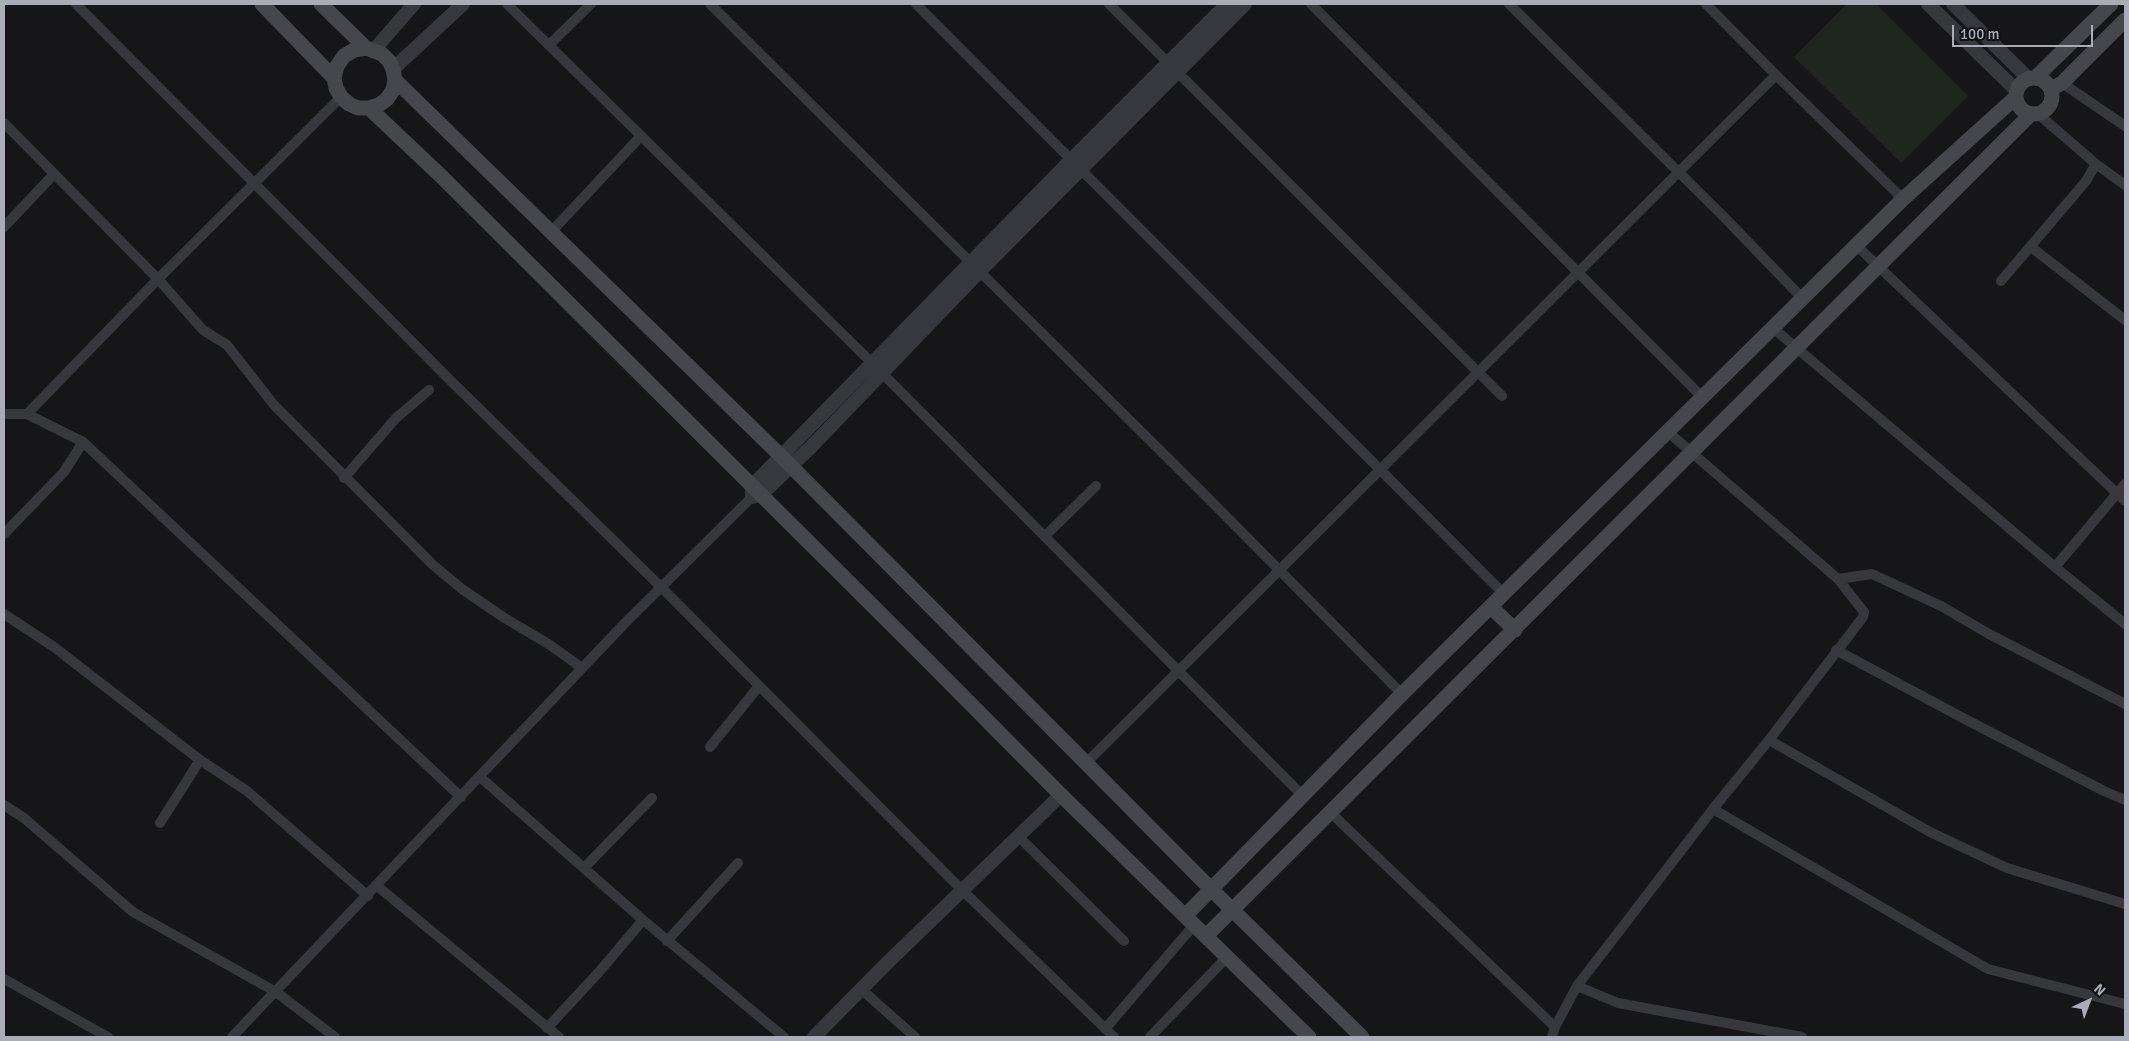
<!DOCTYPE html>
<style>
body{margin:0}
#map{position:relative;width:2129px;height:1041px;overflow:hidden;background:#161618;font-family:Signika,sans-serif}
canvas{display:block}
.frame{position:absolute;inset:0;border:5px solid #a8adb8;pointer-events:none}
.north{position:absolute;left:2064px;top:976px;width:50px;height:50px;-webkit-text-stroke:4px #111113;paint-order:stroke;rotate:43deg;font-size:14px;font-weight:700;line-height:20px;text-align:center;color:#a8adb8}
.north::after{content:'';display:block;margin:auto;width:18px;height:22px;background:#a8adb8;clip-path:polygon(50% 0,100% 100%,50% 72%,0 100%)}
.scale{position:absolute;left:1952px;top:25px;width:141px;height:22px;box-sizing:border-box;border:2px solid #a8adb8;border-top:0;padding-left:6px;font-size:15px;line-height:18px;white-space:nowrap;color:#a8adb8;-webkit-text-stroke:4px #111113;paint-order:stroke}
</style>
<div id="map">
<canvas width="2129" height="1041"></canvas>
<div class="frame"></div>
<div class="north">N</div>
<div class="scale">100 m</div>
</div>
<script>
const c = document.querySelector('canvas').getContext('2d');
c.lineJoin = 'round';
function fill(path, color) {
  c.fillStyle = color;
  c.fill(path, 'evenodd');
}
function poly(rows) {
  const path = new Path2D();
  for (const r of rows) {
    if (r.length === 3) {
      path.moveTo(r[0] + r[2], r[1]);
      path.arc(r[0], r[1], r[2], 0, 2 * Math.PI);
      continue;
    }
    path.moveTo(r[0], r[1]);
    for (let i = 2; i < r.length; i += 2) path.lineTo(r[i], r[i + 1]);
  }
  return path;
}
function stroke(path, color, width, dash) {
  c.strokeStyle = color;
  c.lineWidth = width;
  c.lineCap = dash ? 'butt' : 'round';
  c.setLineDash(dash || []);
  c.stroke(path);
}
fill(poly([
 [1847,4,1876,4,1968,96,1901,163,1794,57]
]), '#1e261f');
stroke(poly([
 [76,4,451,381,661,587,962,890,1114,1037],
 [507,4,872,363,1302,795],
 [710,4,1201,491,1402,694],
 [916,4,1504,594],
 [1109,4,1502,396],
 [1311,4,1703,398],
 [1509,4,1725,218,1803,299],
 [1706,4,1776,75,1903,199],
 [549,45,591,4],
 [2062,83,2125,126],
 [2038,114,2096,164,2125,185],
 [4,123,158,279,203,330,227,345,274,405,433,565,462,589,503,617,550,645,582,668],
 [4,227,54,174],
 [551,232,641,136],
 [1857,246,2125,501],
 [2031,247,2125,320],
 [2001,281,2086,181,2096,164],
 [1773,328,2055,567,2125,624],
 [4,414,27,414,158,279,341,97],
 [27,414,83,442,461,797],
 [344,478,396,418,429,390],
 [4,534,64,472,83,442],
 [1045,536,1096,486],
 [2055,567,2125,484],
 [1838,579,1872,574,1941,606,1989,634,2125,704],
 [4,614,54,647,200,760,247,791,368,896],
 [1836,650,1961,717,2104,791,2125,800],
 [1769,740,1930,832,2007,868,2125,904],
 [710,747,759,686],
 [1087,762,1776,75],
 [480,777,643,920,784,1037],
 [4,805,24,818,133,912,276,992,335,1037],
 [1713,809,1988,969,2125,1004],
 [1331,813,1555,1027,1577,986,1713,809,1769,740,1863,617,1864,612,1838,579,1668,432],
 [160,823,200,760],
 [1018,836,1124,941],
 [584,868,652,798],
 [376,885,559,1037],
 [667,941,738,863],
 [4,979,108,1037],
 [1577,986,1618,1003,1802,1037],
 [861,989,915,1037],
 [547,1028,599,972,643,920],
 [1105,1029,1194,925],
 [232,1037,625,623,752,497],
 [1150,1037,1227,957],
 [1552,1037,1555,1027]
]), '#37383d', 10);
stroke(poly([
 [1227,4,1071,160,752,486,752,497,761,495,811,447,980,271,1245,4],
 [1928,4,2017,91],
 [1953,4,2029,79],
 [374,50,414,4],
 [393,69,463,4],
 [814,1037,887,963,1061,795]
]), '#37383d', 14);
stroke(poly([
 [262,4,334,78],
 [321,4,366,48,382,54,389,61,393,69,395,80,393,90,387,99,379,105,369,108,358,108,349,104,341,97,336,88,334,78,337,66,344,56,354,50,366,48],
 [2034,96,18],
 [2035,78,2111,4],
 [395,80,782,457,1211,889,1362,1037],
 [2051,89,2062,83,2125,20],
 [369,108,441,176,926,659,1061,795,1309,1037],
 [1491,607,1515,630],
 [1185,916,1402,694,1903,199,2016,97],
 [1206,936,2031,114]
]), '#45474d', 15);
</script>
